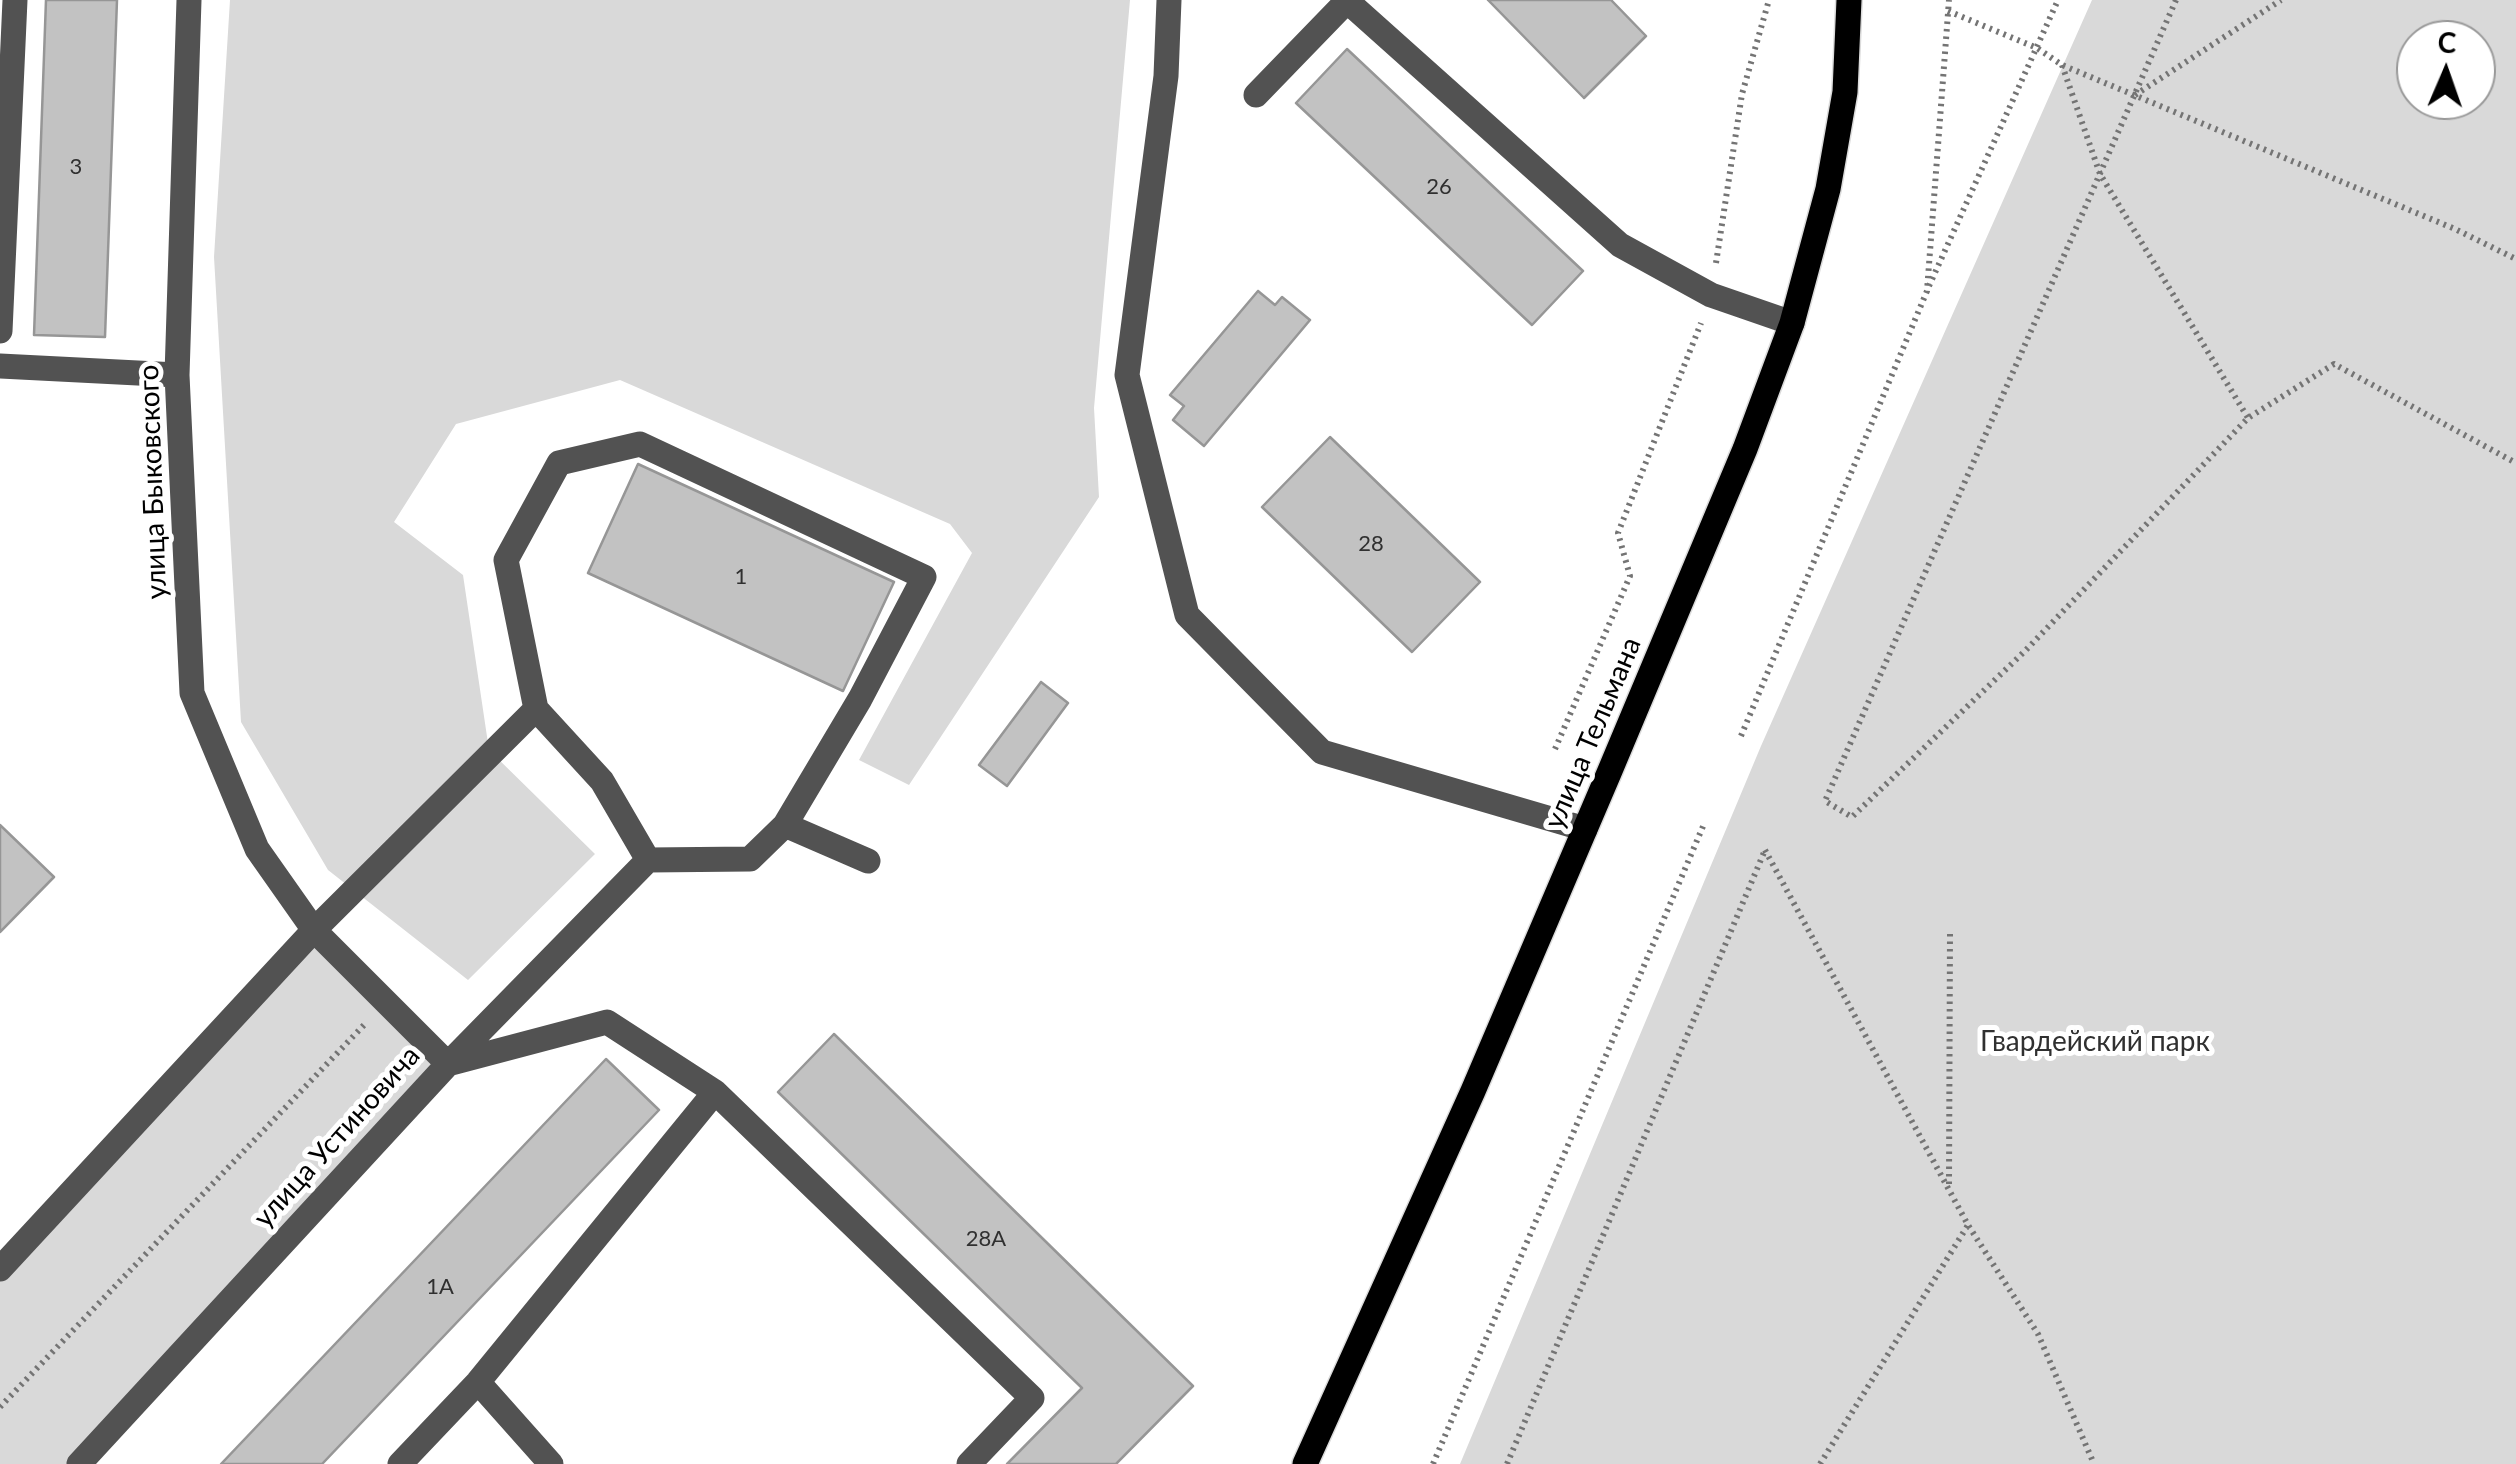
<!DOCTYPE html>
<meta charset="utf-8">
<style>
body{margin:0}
#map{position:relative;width:2516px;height:1464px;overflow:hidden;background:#fff;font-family:Lato,sans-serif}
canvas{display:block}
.north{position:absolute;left:2396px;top:20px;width:100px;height:100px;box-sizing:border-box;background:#fff;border:2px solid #999;border-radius:50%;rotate:2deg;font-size:28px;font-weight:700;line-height:40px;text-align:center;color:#000}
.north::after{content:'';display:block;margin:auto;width:35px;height:45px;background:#000;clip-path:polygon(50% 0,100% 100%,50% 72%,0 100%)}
</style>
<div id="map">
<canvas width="2516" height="1464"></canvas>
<div class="north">С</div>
</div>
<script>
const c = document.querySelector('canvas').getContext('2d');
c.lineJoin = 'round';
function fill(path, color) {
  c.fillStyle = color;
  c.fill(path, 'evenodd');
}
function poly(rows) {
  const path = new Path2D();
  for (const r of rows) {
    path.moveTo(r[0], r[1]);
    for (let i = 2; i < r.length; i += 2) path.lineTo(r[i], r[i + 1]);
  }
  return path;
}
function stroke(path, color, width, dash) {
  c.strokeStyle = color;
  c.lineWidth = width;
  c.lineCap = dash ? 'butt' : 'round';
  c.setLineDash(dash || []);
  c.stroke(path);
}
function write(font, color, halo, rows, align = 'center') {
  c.font = font + ' Lato,sans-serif';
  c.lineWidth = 10;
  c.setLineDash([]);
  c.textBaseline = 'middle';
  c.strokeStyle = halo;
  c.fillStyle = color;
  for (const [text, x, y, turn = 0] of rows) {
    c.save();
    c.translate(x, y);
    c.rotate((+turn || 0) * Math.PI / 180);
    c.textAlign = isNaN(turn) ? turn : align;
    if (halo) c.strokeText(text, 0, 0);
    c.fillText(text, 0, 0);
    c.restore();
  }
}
fill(poly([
 [230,0,1130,0,1094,408,1099,497,909,785,859,760,972,553,950,524,620,380,456,424,394,522,463,575,489,750,595,854,468,980,328,870,241,722,214,257],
 [2092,0,2516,0,2516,1464,1460,1464,1761,746],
 [2416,40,2476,40,2476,100,2416,100],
 [314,930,448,1064,79,1464,0,1464,0,1269]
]), '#d9d9d9');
const building = poly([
 [46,0,117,0,105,337,34,335,46,0],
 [1488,0,1611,0,1646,36,1584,98,1488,0],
 [1347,49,1583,271,1532,325,1296,103,1347,49],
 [1258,291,1275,305,1282,297,1310,320,1204,446,1173,420,1184,406,1170,395,1258,291],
 [1330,437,1480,582,1412,652,1262,507,1330,437],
 [638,464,894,582,843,691,588,573,638,464],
 [1041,682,1068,703,1007,786,979,765,1041,682],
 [0,825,54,877,0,932,0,825],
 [834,1034,1193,1386,1116,1464,1007,1464,1082,1388,778,1092,834,1034],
 [606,1059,659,1110,322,1464,221,1464,606,1059]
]);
fill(building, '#c2c2c2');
stroke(building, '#969696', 2.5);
const major = poly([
 [1305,1464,1473,1091,1609,773,1745,449,1792,323,1828,189,1845,92,1849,0]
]);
stroke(major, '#dbdbdb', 28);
stroke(poly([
 [2176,0,1825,801,1852,817,2025,651,2248,418,2334,364,2516,463],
 [1948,11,2037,48,2062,65,2455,229,2516,259],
 [2062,65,2100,174,2248,418],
 [2135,95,2281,0],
 [1716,263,1742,94,1769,0],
 [1929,286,2058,0],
 [1741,736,1927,291,1949,0],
 [1555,749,1630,576,1618,533,1701,323],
 [1765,850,1968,1225,2038,1334,2094,1464],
 [1949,1184,1950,931],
 [0,1407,364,1025],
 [1433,1464,1704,824],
 [1507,1464,1765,850],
 [1820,1464,1968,1225]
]), '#747474', 6, [2.5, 5]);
stroke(poly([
 [189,0,177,375,192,693,257,849,314,930,448,1064],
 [1169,0,1166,76,1127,375,1187,615,1322,752,1585,829],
 [1256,95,1347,1,1620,245,1711,295,1792,323],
 [0,331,15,0],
 [0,366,177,375],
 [785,825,868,861],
 [715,1092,1032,1398,969,1464],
 [0,1269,314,930,536,709],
 [478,1382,551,1464],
 [79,1464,448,1064,648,860,750,859,785,825,860,699,924,577,640,444,559,463,506,560,536,709,602,781,648,860],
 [400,1464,478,1382,715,1092,607,1022,448,1064]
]), '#525252', 25);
stroke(major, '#000', 25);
write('22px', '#303030', null, [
 ["3",76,167],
 ["26",1439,187],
 ["28",1371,544],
 ["1",741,577],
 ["28А",986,1239],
 ["1А",440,1287]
]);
write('28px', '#000', '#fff', [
 ["улица Быковского",153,482,-92],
 ["улица Тельмана",1593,733,-67],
 ["улица Устиновича",337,1137,-48]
]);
write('28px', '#303030', '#fff', [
 ["Гвардейский парк",2095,1042]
]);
</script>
